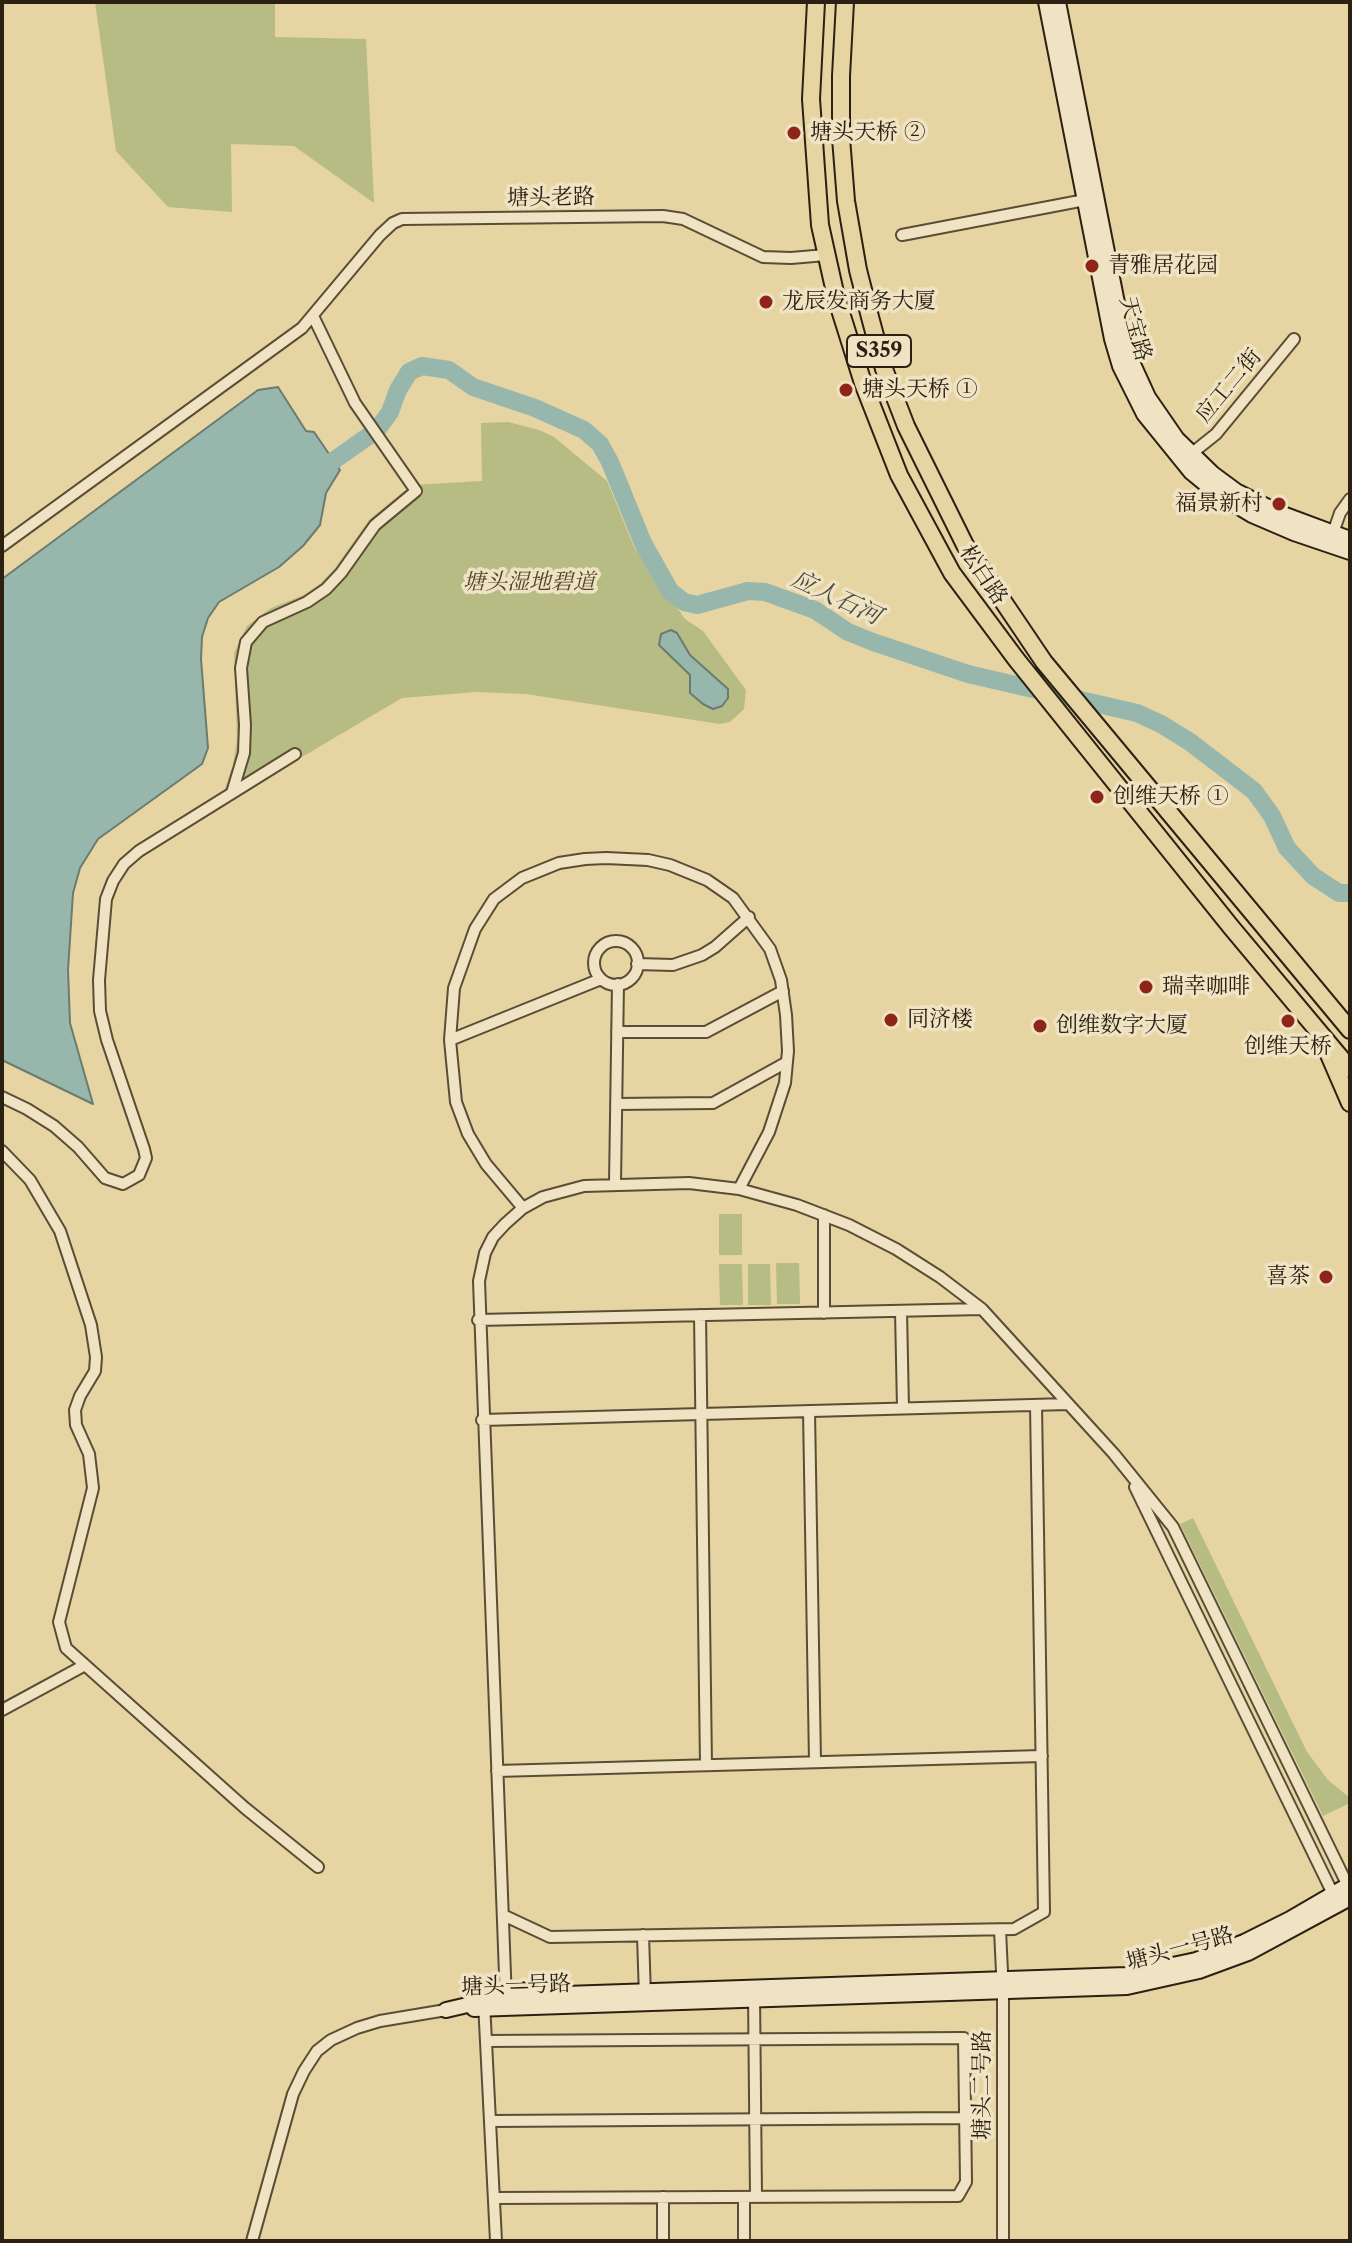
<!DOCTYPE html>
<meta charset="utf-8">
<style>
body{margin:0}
#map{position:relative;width:1352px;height:2243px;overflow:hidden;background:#e6d4a2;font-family:"Libre Caslon Text",serif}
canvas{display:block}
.frame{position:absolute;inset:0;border:4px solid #2b2012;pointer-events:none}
</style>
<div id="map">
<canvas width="1352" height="2243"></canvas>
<div class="frame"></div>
</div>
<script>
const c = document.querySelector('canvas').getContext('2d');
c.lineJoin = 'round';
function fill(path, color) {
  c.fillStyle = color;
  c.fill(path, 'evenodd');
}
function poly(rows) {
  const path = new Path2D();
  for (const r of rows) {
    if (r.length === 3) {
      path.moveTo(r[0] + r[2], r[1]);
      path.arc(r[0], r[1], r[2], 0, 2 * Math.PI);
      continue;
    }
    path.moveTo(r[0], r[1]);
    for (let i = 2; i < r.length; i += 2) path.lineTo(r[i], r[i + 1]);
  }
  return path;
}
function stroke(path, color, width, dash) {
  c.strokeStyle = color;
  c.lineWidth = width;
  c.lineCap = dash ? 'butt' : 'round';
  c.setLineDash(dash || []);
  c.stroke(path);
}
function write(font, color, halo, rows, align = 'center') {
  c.font = font + ' "Libre Caslon Text","Noto Serif SC",serif';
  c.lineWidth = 7;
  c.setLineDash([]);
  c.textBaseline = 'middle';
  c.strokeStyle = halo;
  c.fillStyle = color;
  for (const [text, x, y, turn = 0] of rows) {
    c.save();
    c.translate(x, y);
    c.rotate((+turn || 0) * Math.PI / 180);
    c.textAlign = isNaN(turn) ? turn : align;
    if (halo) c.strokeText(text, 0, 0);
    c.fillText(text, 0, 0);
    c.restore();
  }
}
fill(poly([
 [95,2,275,2,275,37,366,39,374,203,294,146,231,144,232,212,168,207,116,151],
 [508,422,539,430,554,437,607,481,634,547,685,619,703,631,746,690,744,709,730,722,720,724,526,694,476,692,402,698,229,800,224,791,233,765,237,739,234,653,247,626,271,608,304,595,321,583,335,568,369,520,412,485,482,481,481,423],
 [719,1214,742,1214,742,1255,719,1255],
 [776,1263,799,1263,800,1304,777,1304],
 [719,1264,742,1264,743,1305,720,1305],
 [748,1264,770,1264,771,1305,748,1305],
 [1193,1518,1307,1752,1328,1780,1350,1798,1350,1803,1323,1816,1180,1524]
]), '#b6bc84');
const water = poly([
 [278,387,306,431,314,432,340,470,326,493,320,525,303,546,279,567,219,602,208,618,202,637,201,659,208,748,202,764,98,839,80,868,73,893,68,970,70,1023,93,1104,2,1060,2,579,258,390,278,387],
 [671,630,677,633,690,655,728,689,728,698,722,706,713,709,703,704,690,693,690,675,659,645,661,634,671,630]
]);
fill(water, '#97b7ad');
stroke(water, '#6c7b6f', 2);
stroke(poly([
 [333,461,377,430,390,412,398,390,409,372,422,366,449,370,473,387,535,408,584,430,600,444,610,462,643,543,670,591,684,602,697,605,748,591,765,592,815,610,848,632,873,642,968,674,1137,713,1161,724,1190,742,1254,791,1272,816,1287,848,1313,876,1339,893,1350,893]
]), '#97b7ad', 18);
const street = poly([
 [902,235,1085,200],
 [1191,454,1216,434,1294,339],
 [1333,533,1340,513,1350,499],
 [2,546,302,328,380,235,393,223,402,219,663,216,683,219,763,257,791,258,826,255],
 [232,793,244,753,245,725,241,668,246,642,263,622,307,602,326,589,341,573,375,525,416,491,355,403,313,316],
 [616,963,22],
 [637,964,673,965,702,955,715,947,749,917],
 [617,1032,706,1032,783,991],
 [450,1040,601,979],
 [2,1097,27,1109,54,1126,78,1147,105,1178,123,1184,139,1175,146,1158,144,1149,107,1040,100,1011,99,980,106,899,113,881,124,864,139,851,295,754],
 [616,1104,713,1103,787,1062],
 [2,1151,30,1180,60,1231,91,1325,96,1357,95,1371,80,1396,75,1410,76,1425,89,1454,93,1488,59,1622,66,1648,245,1808,318,1867],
 [615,1183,618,984],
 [523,1208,486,1164,468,1134,456,1102,450,1040,454,988,475,929,494,899,522,878,559,863,585,859,606,858,648,860,670,865,707,880,733,898,770,949,781,980,786,1015,788,1051,785,1083,769,1132,739,1189],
 [901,1311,903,1408],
 [824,1313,824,1215],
 [700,1315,706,1765],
 [478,1320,982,1309],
 [809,1411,815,1762],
 [482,1420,1068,1404],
 [1135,1487,1335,1898],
 [2,1710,85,1665],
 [497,1771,1042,1756],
 [503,1915,550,1937,1014,1929,1044,1912,1036,1405],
 [1000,1930,1003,1993,1003,2241],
 [643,1935,645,1997],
 [754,1994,756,2197],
 [506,2001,479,1281,485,1253,493,1237,505,1224,523,1208,543,1197,584,1186,689,1183,739,1189,797,1205,849,1225,896,1249,940,1277,982,1309,1114,1454,1173,1527,1349,1888],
 [484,2002,496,2241],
 [486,2041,964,2038,966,2182,958,2196,494,2198],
 [490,2121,965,2118],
 [744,2197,744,2241],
 [252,2241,293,2094,304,2071,317,2051,331,2040,357,2028,380,2021,446,2010],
 [663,2241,663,2197]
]);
const secondary = poly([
 [1046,2,1112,339,1120,366,1144,414,1191,472,1219,495,1252,515,1294,533,1350,552],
 [1058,2,1126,349,1148,397,1177,439,1213,474,1236,491,1280,513,1350,539],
 [474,2009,1127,1987,1199,1971,1248,1953,1350,1898],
 [446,2010,506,1996,1126,1975,1196,1960,1244,1942,1290,1919,1350,1884]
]);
const primary = poly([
 [816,2,811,99,820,225,836,297,863,383,899,475,952,573,1016,659,1231,927,1350,1069],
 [845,2,841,76,841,138,846,201,858,270,870,317,884,369,906,426,965,545,1044,662,1350,1030],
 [1327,1050,1350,1103]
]);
stroke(street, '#5a4d36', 14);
stroke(secondary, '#2b2012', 18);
stroke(primary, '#2b2012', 20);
stroke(street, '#efe3c3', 10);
stroke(secondary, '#efe3c3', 14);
stroke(primary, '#e6d4a2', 16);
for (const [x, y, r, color] of [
 [794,133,8,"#8f2418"],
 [1092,266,8,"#8f2418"],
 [766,302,8,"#8f2418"],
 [846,390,8,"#8f2418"],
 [1279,504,8,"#8f2418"],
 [1097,797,8,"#8f2418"],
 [1146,987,8,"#8f2418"],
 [891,1020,8,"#8f2418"],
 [1288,1021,8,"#8f2418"],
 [1040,1026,8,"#8f2418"],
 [1326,1277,8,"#8f2418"]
]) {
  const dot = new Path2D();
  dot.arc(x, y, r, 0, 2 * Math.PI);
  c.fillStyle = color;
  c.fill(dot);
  stroke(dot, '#efe3c3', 3);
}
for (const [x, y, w] of [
 [879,351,64]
]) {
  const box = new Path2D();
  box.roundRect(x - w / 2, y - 16, w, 32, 6);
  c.fillStyle = '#efe3c3';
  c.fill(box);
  stroke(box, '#2b2012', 2);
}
write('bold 20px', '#2b2012', null, [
 ["S359",879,351]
]);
write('22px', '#2b2012', '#efe3c3', [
 ["塘头天桥 ②",810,133],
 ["青雅居花园",1108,266],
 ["龙辰发商务大厦",782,302],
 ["塘头天桥 ①",862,390],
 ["福景新村",1263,504,"right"],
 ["创维天桥 ①",1113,797],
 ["瑞幸咖啡",1162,987],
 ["同济楼",907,1020],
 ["创维数字大厦",1056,1026],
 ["创维天桥",1288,1047,"center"],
 ["喜茶",1310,1277,"right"]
], 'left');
write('22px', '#2b2012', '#efe3c3', [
 ["塘头老路",551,198,-1],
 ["天宝路",1135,329,75],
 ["应工二街",1229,386,-50],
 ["松白路",983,575,56],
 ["塘头一号路",1180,1949,-15],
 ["塘头一号路",516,1986,-2],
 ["塘头二号路",983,2085,-90]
]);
write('italic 22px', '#4e472e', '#efe3c3', [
 ["塘头湿地碧道",529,583]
]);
write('italic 24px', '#4b4d40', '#efe3c3', [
 ["应人石河",836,598,25]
]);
</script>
